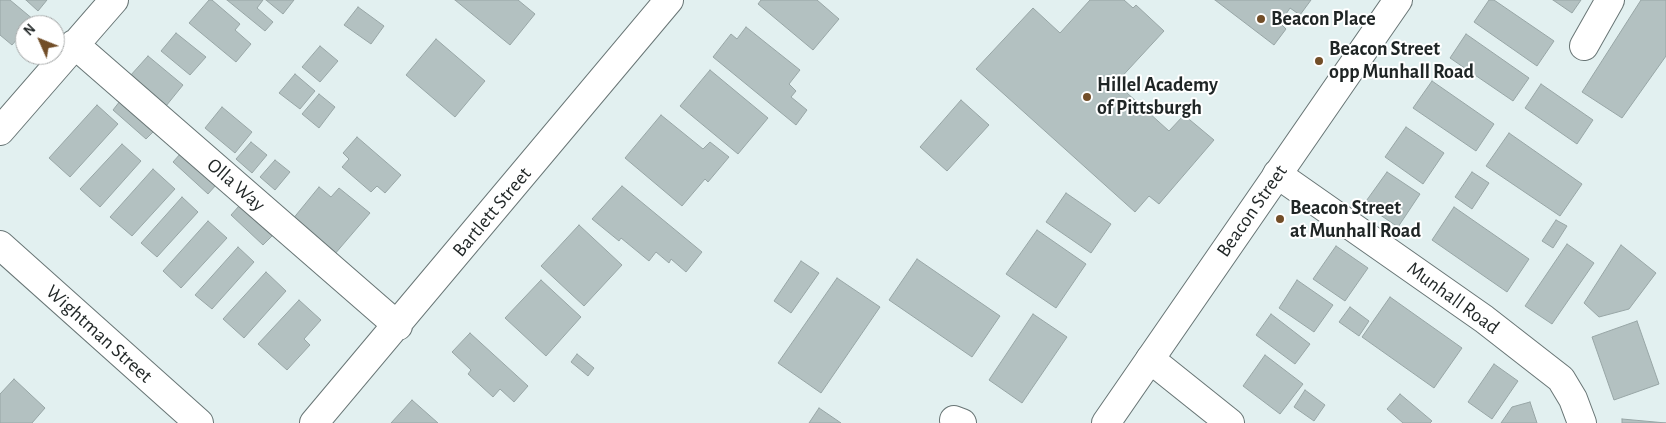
<!DOCTYPE html>
<style>
body{margin:0}
#map{position:relative;width:1666px;height:423px;overflow:hidden;background:#e2f0f0;font-family:"Alegreya Sans",sans-serif}
canvas{display:block}
.north{position:absolute;left:15px;top:15px;width:50px;height:50px;box-sizing:border-box;background:#fff;border:1px solid #a5a8a8;border-radius:50%;rotate:314deg;font-size:14px;font-weight:700;line-height:20px;text-align:center;color:#1f2525}
.north::after{content:'';display:block;margin:auto;width:18px;height:22px;background:#724e28;clip-path:polygon(50% 0,100% 100%,50% 72%,0 100%)}
</style>
<div id="map">
<canvas width="1666" height="423"></canvas>
<div class="north">N</div>
</div>
<script>
const c = document.querySelector('canvas').getContext('2d');
c.lineJoin = 'round';
function fill(path, color) {
  c.fillStyle = color;
  c.fill(path, 'evenodd');
}
function poly(rows) {
  const path = new Path2D();
  for (const r of rows) {
    path.moveTo(r[0], r[1]);
    for (let i = 2; i < r.length; i += 2) path.lineTo(r[i], r[i + 1]);
  }
  return path;
}
function stroke(path, color, width, dash) {
  c.strokeStyle = color;
  c.lineWidth = width;
  c.lineCap = dash ? 'butt' : 'round';
  c.setLineDash(dash || []);
  c.stroke(path);
}
function write(font, color, halo, rows, align = 'center') {
  c.font = font + ' "Alegreya Sans",sans-serif';
  c.lineWidth = 4;
  c.setLineDash([]);
  c.textBaseline = 'middle';
  c.strokeStyle = halo;
  c.fillStyle = color;
  for (const [text, x, y, turn = 0] of rows) {
    c.save();
    c.translate(x, y);
    c.rotate((+turn || 0) * Math.PI / 180);
    c.textAlign = isNaN(turn) ? turn : align;
    if (halo) c.strokeText(text, 0, 0);
    c.fillText(text, 0, 0);
    c.restore();
  }
}
const building = poly([
 [0,0,10,0,34,20,30,25,25,25,25,30,12,45,0,35,0,0],
 [26,0,47,0,38,11,26,0],
 [209,0,212,0,240,24,235,30,251,44,236,62,189,23,209,0],
 [227,0,263,0,257,8,273,22,265,31,227,0],
 [266,0,294,0,283,14,266,0],
 [455,0,518,0,535,14,510,45,455,0],
 [761,0,817,0,839,19,813,50,758,4,761,0],
 [1090,0,1124,0,1133,8,1136,5,1164,31,1116,83,1169,131,1184,115,1214,140,1159,204,1149,196,1135,212,976,69,1033,8,1060,33,1090,0],
 [1215,0,1311,0,1300,15,1290,8,1280,23,1286,29,1274,45,1215,0],
 [1489,0,1494,0,1554,41,1537,66,1474,22,1489,0],
 [1553,0,1581,0,1572,13,1553,0],
 [1641,0,1666,0,1666,56,1622,118,1582,92,1641,0],
 [358,7,384,26,371,44,344,25,358,7],
 [746,27,800,70,789,84,796,91,791,97,807,110,796,125,713,57,731,34,737,39,746,27],
 [176,33,206,57,190,75,161,51,176,33],
 [1466,34,1529,78,1513,101,1450,58,1466,34],
 [436,39,485,81,455,117,406,75,436,39],
 [320,46,338,61,320,82,302,67,320,46],
 [148,56,183,85,166,106,130,76,148,56],
 [710,70,768,118,738,154,680,106,710,70],
 [295,74,315,91,300,109,279,93,295,74],
 [1432,81,1494,124,1476,151,1413,108,1432,81],
 [1541,84,1593,120,1577,144,1525,108,1541,84],
 [319,94,335,107,319,128,302,114,319,94],
 [961,100,989,125,947,171,920,147,961,100],
 [120,101,154,131,146,139,113,110,120,101],
 [97,105,118,124,70,177,49,158,97,105],
 [222,107,252,132,235,153,205,128,222,107],
 [661,115,703,149,710,142,729,157,708,182,705,179,682,206,625,158,661,115],
 [1406,127,1444,153,1423,184,1385,157,1406,127],
 [1509,133,1582,184,1560,216,1486,166,1509,133],
 [357,137,401,175,385,193,377,186,371,192,342,167,349,159,343,153,357,137],
 [251,142,267,155,252,173,236,159,251,142],
 [122,144,141,161,100,207,80,189,122,144],
 [181,153,216,185,208,194,173,162,181,153],
 [275,160,290,172,275,190,260,177,275,160],
 [153,169,175,189,132,236,110,217,153,169],
 [1387,172,1420,194,1398,227,1364,204,1387,172],
 [1472,172,1489,183,1472,209,1455,197,1472,172],
 [622,186,702,252,686,272,671,259,669,263,656,252,649,261,621,238,619,241,592,219,622,186],
 [319,187,331,197,339,188,370,213,334,255,292,220,319,187],
 [1066,193,1111,224,1091,253,1046,222,1066,193],
 [182,197,198,212,157,257,141,243,182,197],
 [239,206,272,236,263,245,231,215,239,206],
 [1454,207,1529,259,1507,292,1432,240,1454,207],
 [1556,220,1567,226,1553,248,1542,241,1556,220],
 [208,221,227,238,181,288,163,271,208,221],
 [579,225,622,265,584,306,541,266,579,225],
 [1037,230,1086,264,1056,308,1006,274,1037,230],
 [1567,244,1594,263,1552,324,1525,306,1567,244],
 [1621,245,1656,273,1629,309,1599,317,1584,303,1621,245],
 [1336,246,1368,268,1345,301,1313,279,1336,246],
 [238,247,254,262,212,309,195,295,238,247],
 [917,259,1000,316,972,357,889,300,917,259],
 [801,261,819,273,791,313,774,301,801,261],
 [266,272,286,291,244,338,223,319,266,272],
 [837,278,880,307,821,393,778,363,837,278],
 [541,280,581,317,546,356,505,318,541,280],
 [1297,280,1333,305,1314,332,1279,308,1297,280],
 [1390,297,1462,348,1434,388,1362,337,1390,297],
 [299,300,321,320,304,339,310,345,287,370,258,344,299,300],
 [1350,307,1369,321,1359,336,1339,322,1350,307],
 [1033,314,1067,337,1022,403,989,380,1033,314],
 [1271,314,1310,344,1295,364,1256,335,1271,314],
 [1637,321,1659,384,1614,400,1592,337,1637,321],
 [470,333,528,386,514,402,500,389,493,397,468,374,471,370,452,352,470,333],
 [577,354,594,368,588,376,571,362,577,354],
 [1265,355,1303,384,1280,414,1243,386,1265,355],
 [1494,364,1518,381,1492,419,1468,402,1494,364],
 [14,379,45,408,32,423,0,423,0,394,14,379],
 [1305,390,1325,405,1314,421,1294,407,1305,390],
 [1400,394,1432,421,1430,423,1403,423,1387,409,1400,394],
 [412,400,438,423,391,423,412,400],
 [1530,402,1537,423,1501,423,1512,407,1530,402],
 [819,408,841,423,809,423,819,408],
 [1622,419,1666,423,1622,423,1622,419]
]);
fill(building, '#b3c1c1');
stroke(building, '#98a6a6', 1);
const minor = poly([
 [74,44,398,326],
 [1584,46,1610,0],
 [0,131,114,0],
 [1277,174,1484,319,1561,379,1573,399,1582,423],
 [0,245,199,423],
 [1150,359,1230,423],
 [954,420,962,423],
 [314,423,669,0]
]);
const major = poly([
 [1106,423,1398,0]
]);
stroke(minor, '#687575', 30);
stroke(major, '#687575', 30);
stroke(minor, '#fff', 28);
stroke(major, '#fff', 28);
for (const [x, y, r, color] of [
 [1261,19,5,"#724e28"],
 [1319,61,5,"#724e28"],
 [1087,97,5,"#724e28"],
 [1280,219,5,"#724e28"]
]) {
  const dot = new Path2D();
  dot.arc(x, y, r, 0, 2 * Math.PI);
  c.fillStyle = color;
  c.fill(dot);
  stroke(dot, '#fff', 2);
}
write('bold 20px', '#1f2525', '#fff', [
 ["Beacon Place",1271,19],
 ["Beacon Street",1329,49],
 ["opp Munhall Road",1329,72],
 ["Hillel Academy",1097,85],
 ["of Pittsburgh",1097,108],
 ["Beacon Street",1290,208],
 ["at Munhall Road",1290,231]
], 'left');
write('20px', '#1f2525', '#fff', [
 ["Olla Way",236,185,41],
 ["Beacon Street",1252,211,-55],
 ["Bartlett Street",492,212,-50],
 ["Munhall Road",1453,298,36],
 ["Wightman Street",99,334,42]
]);
</script>
